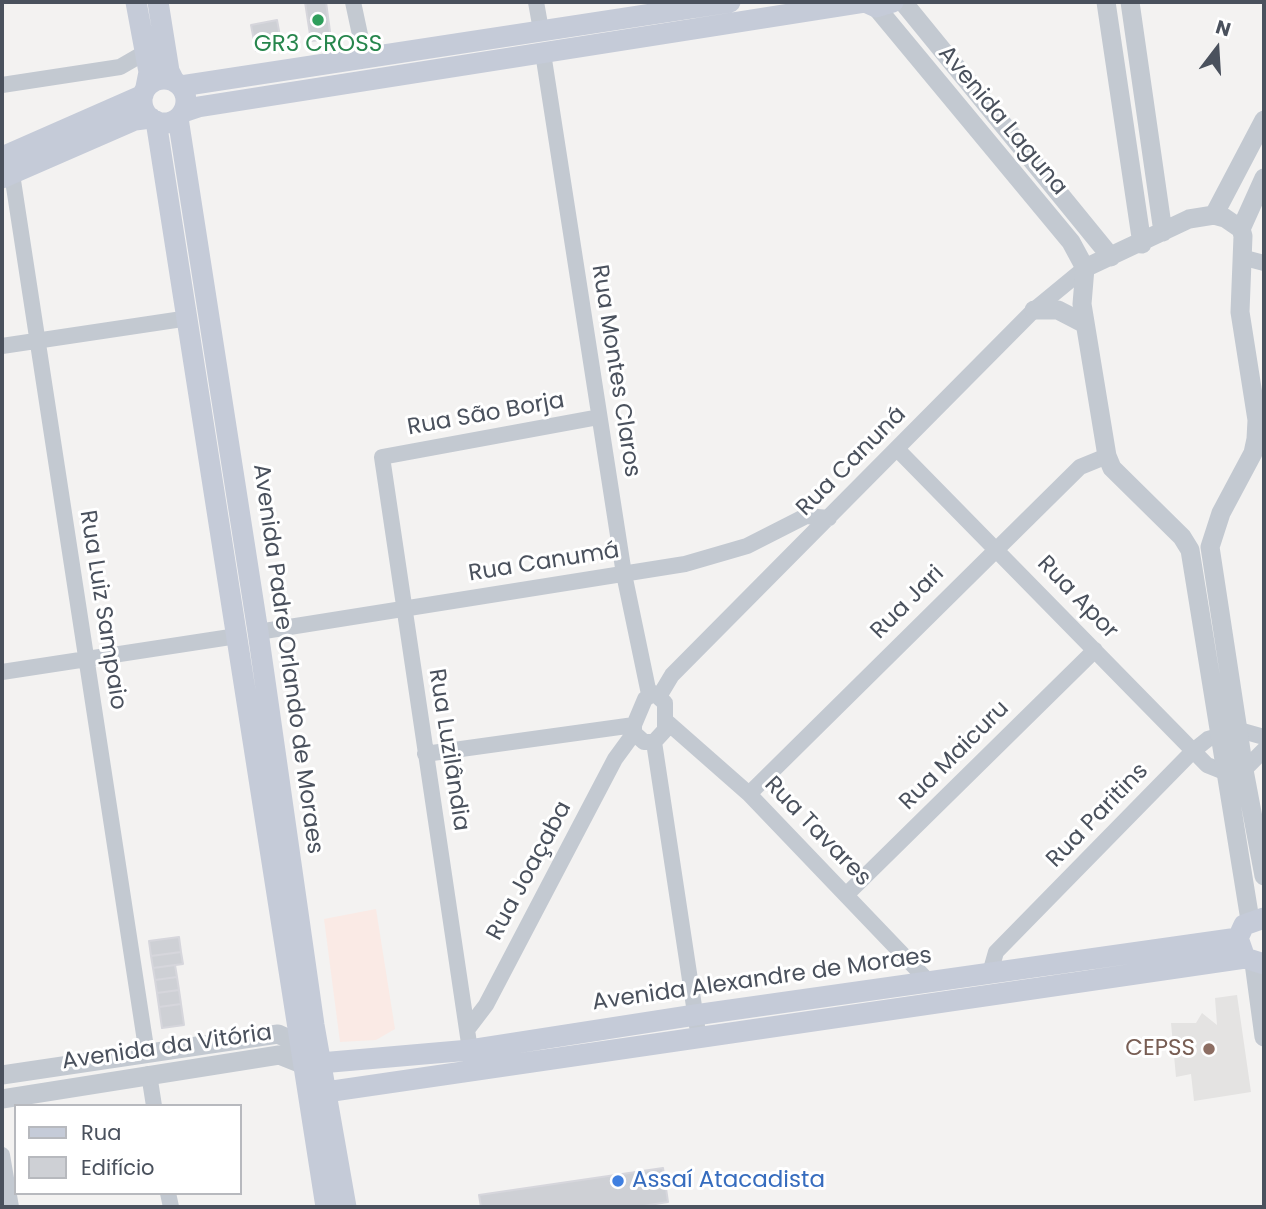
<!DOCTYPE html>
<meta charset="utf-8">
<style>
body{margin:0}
#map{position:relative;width:1266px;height:1209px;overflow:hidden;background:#f3f2f1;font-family:Poppins,sans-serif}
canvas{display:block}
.frame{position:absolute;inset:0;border:4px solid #4a515d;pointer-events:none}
.legend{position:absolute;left:14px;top:1104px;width:228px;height:91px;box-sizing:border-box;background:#fff;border:2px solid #b7b9be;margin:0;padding:9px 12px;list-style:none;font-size:21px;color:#4a515d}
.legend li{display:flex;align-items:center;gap:14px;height:35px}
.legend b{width:35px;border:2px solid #b7b9be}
.north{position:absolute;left:1182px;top:14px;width:70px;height:70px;-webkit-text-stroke:5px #fff;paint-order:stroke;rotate:17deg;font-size:19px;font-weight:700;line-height:28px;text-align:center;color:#4a515d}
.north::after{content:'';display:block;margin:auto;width:24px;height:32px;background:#4a515d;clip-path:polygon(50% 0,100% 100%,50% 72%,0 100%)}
</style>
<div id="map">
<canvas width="1266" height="1209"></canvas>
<div class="frame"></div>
<ul class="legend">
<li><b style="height:9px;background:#c5cbd8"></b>Rua</li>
<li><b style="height:19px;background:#ced0d5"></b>Edifício</li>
</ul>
<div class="north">N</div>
</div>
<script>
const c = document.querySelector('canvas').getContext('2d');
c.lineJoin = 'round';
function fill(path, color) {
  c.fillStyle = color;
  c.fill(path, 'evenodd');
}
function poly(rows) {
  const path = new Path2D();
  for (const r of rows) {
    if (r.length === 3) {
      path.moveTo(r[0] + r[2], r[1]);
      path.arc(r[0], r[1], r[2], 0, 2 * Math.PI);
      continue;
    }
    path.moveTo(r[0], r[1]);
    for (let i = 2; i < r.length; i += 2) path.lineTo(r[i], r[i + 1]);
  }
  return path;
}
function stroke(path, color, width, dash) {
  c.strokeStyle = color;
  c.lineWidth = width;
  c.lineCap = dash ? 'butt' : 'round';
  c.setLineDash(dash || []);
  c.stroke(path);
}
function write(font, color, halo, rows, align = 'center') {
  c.font = font + ' Poppins,sans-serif';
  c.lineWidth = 6;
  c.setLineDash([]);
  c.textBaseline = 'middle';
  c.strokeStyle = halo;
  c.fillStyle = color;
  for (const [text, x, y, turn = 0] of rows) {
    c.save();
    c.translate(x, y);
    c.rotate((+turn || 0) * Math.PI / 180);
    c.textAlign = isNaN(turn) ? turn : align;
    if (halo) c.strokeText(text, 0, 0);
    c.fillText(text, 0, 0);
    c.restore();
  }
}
fill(poly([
 [1237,995,1251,1092,1194,1101,1191,1074,1176,1077,1171,1023,1196,1023,1202,1013,1217,1025,1215,998]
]), '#e4e3e2');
fill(poly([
 [376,909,395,1029,376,1040,340,1042,324,919]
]), '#faeae5');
const building = poly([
 [305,2,326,2,331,39,311,41,305,2],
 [277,20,282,47,256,51,251,25,277,20],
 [179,937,181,952,151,956,149,941,179,937],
 [181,952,183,964,153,968,151,956,181,952],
 [175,965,177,977,155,980,153,968,175,965],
 [177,977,179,990,157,993,155,980,177,977],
 [179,990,181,1004,159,1007,157,993,179,990],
 [181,1004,184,1025,162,1028,159,1007,181,1004],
 [663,1168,668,1202,637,1207,481,1207,479,1195,663,1168]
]);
fill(building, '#ced0d5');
stroke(building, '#d6d6dc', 2);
stroke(poly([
 [353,2,365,58],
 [536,2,541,30],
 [543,53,624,574,649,694],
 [2,85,120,67,146,52],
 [12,174,147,1054],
 [1245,258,1264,263],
 [2,346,189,318],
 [897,449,1207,765,1227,773,1244,770,1264,750],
 [258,632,685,564,747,546,806,516,829,518],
 [2,672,237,636],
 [654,693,665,703,665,730,654,742,644,742,634,733,634,725,645,699,654,693],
 [660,695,672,675,1034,310,1085,268],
 [666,721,749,794,929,982],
 [654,742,697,1026],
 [425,754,634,725],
 [749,794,1080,467,1107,456],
 [846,895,1095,650],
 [990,973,996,952,1193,751,1208,739,1239,730,1264,737],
 [467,1030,486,1005,615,759,634,733],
 [470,1050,382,457,599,417],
 [149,1074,154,1106],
 [2,1155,11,1207],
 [168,1193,171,1207]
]), '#c3c9d1', 16);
stroke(poly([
 [903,2,1111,257],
 [1106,2,1142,244],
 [1130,2,1163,232],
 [876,7,1071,242,1085,268],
 [1214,215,1264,120],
 [1241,229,1264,178],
 [1085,268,1189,219,1214,215,1225,218,1241,229,1243,236,1240,312,1257,420,1256,439,1253,453,1221,513,1210,547,1244,770,1264,876],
 [1085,268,1082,304,1107,456,1112,468,1182,537,1190,550,1250,920],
 [1034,310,1058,310,1085,324],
 [1254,963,1264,1037],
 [2,1075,278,1034,300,1044],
 [2,1099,279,1055,304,1065]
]), '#c3c9d1', 19);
stroke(poly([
 [136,2,149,72,146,87],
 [158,2,169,71,174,81],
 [865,2,876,7,893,2],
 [164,101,22],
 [181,86,730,2],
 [183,112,198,107,866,2],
 [178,118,258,632,314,1025,346,1207],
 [156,121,326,1207],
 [2,157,143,95],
 [2,178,135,120,151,118],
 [1264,918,1244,925,1238,938,1245,958,1264,964],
 [310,1054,320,1063,470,1050,695,1015,1238,938],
 [326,1092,1245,958]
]), '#c5cbd8', 21);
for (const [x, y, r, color] of [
 [318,20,7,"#2e9e5b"],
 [1209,1049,7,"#8d6e63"],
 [618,1181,7,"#3f7fe0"]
]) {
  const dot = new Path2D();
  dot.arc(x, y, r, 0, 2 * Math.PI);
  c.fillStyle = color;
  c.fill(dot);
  stroke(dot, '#fff', 2.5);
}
write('23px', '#27864d', '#fff', [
 ["GR3 CROSS",318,45]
]);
write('23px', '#4a515d', '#fff', [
 ["Avenida Laguna",1002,121,50],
 ["Rua Montes Claros",615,371,81],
 ["Rua São Borja",486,415,-10],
 ["Rua Canuná",852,462,-45],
 ["Rua Canumá",544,563,-9],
 ["Rua Apor",1077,598,46],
 ["Rua Jari",908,603,-45],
 ["Rua Luiz Sampaio",102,610,81],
 ["Avenida Padre Orlando de Moraes",287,659,82],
 ["Rua Luzilândia",448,750,81],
 ["Rua Maicuru",955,756,-45],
 ["Rua Paritins",1098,816,-46],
 ["Rua Tavares",817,832,46],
 ["Rua Joaçaba",530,871,-62],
 ["Avenida Alexandre de Moraes",762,980,-8],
 ["Avenida da Vitória",167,1048,-8]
]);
write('23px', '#785e54', '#fff', [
 ["CEPSS",1195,1049]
], 'right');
write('23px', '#366cbe', '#fff', [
 ["Assaí Atacadista",632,1181]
], 'left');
</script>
